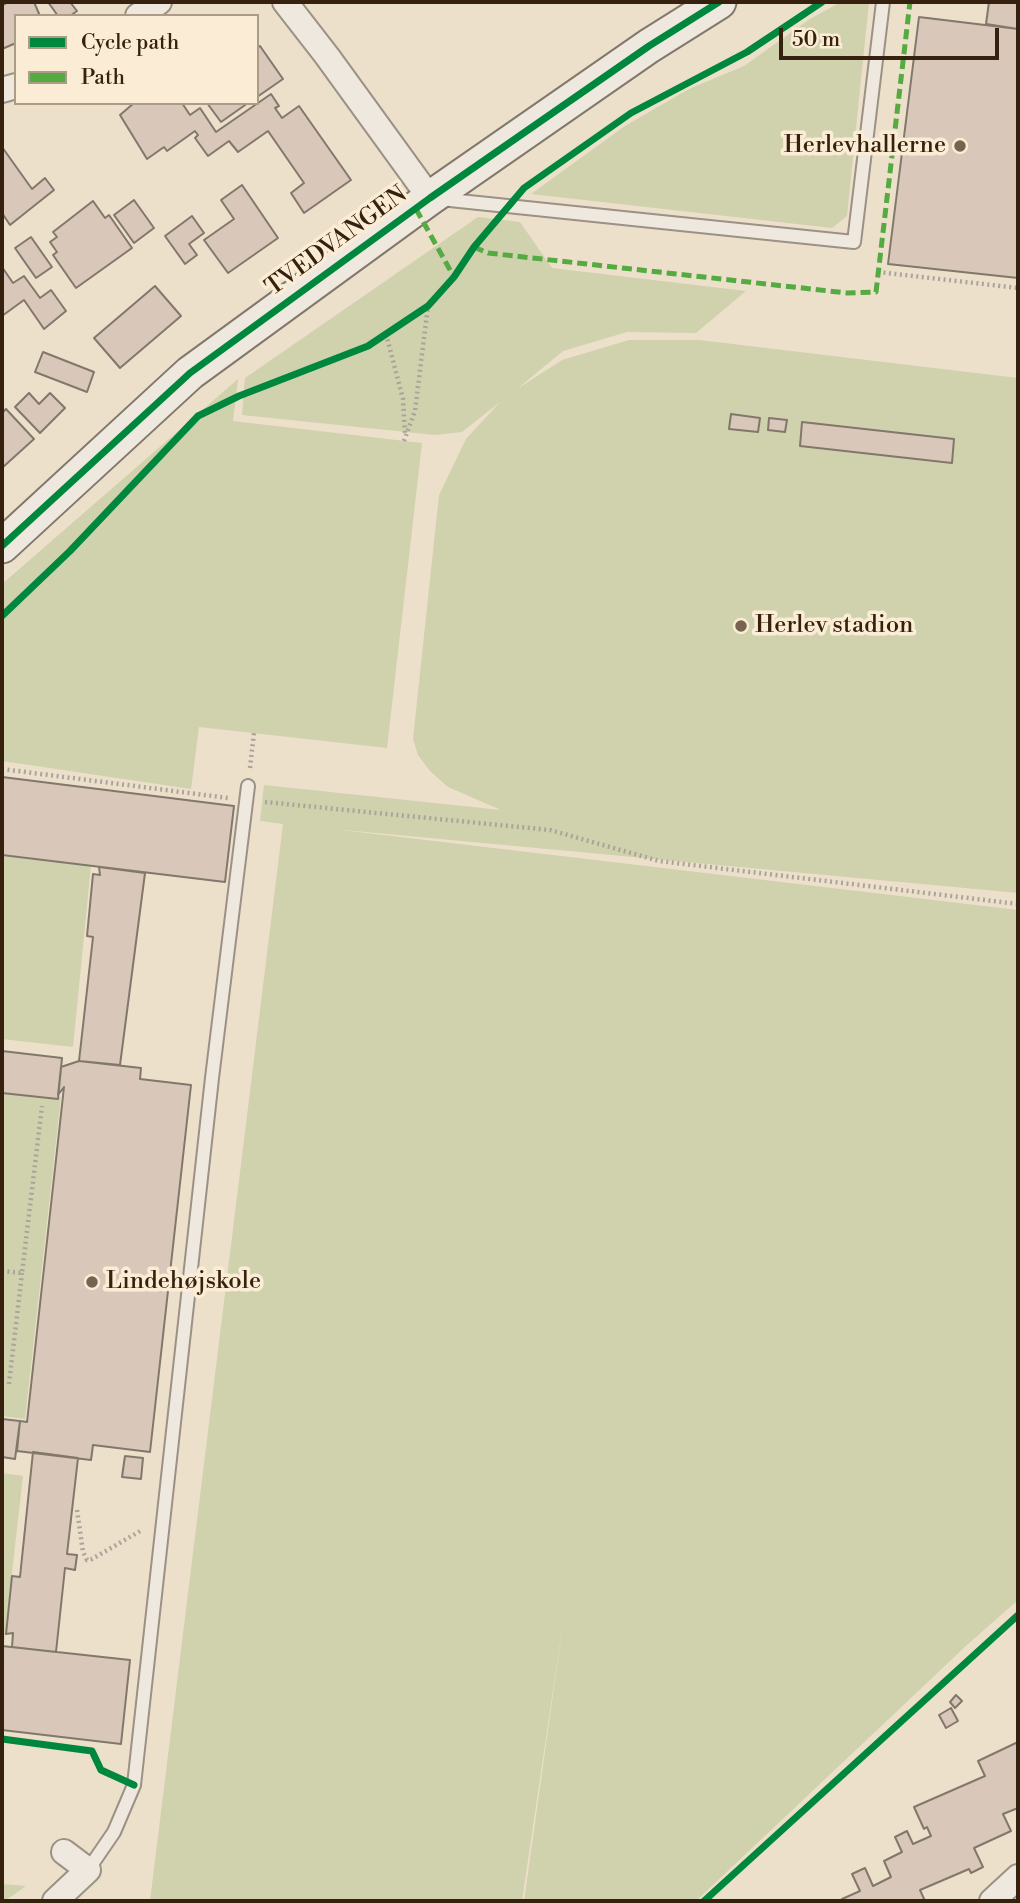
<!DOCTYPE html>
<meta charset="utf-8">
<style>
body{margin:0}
#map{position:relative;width:1020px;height:1903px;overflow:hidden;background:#ece0cb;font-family:"Libre Bodoni",serif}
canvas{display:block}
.frame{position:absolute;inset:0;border:4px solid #36210f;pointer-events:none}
.legend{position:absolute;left:14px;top:14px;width:245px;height:91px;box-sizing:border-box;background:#fbedd5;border:2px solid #ac9b86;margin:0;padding:9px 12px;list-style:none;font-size:21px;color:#36210f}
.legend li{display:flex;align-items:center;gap:14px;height:35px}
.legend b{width:35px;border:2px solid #ac9b86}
.scale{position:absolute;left:779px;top:28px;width:220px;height:32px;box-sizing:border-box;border:4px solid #36210f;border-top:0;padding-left:9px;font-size:21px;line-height:24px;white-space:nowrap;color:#36210f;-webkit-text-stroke:5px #fbedd5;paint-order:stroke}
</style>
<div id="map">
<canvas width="1020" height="1903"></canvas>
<div class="frame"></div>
<ul class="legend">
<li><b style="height:9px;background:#00873e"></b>Cycle path</li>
<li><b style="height:9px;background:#55aa41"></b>Path</li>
</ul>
<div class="scale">50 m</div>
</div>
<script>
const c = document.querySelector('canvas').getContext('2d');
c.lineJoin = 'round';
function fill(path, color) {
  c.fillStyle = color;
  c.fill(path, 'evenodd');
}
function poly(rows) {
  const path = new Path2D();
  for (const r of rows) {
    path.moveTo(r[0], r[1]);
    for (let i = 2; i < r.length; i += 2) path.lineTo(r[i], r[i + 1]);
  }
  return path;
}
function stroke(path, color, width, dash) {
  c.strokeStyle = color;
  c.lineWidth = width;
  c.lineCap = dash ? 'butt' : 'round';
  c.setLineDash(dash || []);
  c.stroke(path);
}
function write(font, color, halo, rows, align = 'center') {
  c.font = font + ' "Libre Bodoni",serif';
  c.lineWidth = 7;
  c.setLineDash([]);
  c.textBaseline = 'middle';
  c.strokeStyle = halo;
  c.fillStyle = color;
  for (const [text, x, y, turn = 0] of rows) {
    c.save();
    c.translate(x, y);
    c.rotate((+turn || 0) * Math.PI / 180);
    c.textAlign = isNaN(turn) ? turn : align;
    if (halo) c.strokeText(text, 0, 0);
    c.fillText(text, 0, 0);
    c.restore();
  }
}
fill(poly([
 [841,2,869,2,847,216,832,228,531,194,625,126,689,89,744,66,810,19],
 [478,217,520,222,552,268,746,291,696,333,627,332,563,351,517,389,562,360,629,340,699,340,1018,378,1018,893,333,829,1018,910,1018,1600,967,1645,696,1901,524,1901,565,1609,522,1901,150,1901,283,824,260,821,264,785,501,810,448,787,430,771,418,755,413,739,439,495,466,439,500,402,462,432,435,435,242,415,245,378],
 [238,379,233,421,422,443,387,748,199,727,191,789,2,761,2,584],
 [2,856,91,866,73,1047,2,1039],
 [2,1089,61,1097,25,1419,2,1416],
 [2,1473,23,1476,4,1643,2,1643],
 [2,1884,26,1886,5,1901,2,1901]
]), '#d0d1ad');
const building = poly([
 [4,2,34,2,40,16,16,16,16,43,2,49,2,5,5,4,4,2],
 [48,2,70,2,77,11,70,16,58,16,48,2],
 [989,2,1018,2,1018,29,986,24,989,2],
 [919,17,1018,29,1018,278,888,264,919,17],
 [260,46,283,79,257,97,257,48,260,46],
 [271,94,279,106,275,108,282,118,299,106,351,180,304,213,291,193,304,183,268,131,238,152,229,141,208,156,195,138,198,135,195,131,167,151,164,147,147,159,120,115,134,103,182,103,190,115,200,108,216,132,271,94],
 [207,103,248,103,221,122,207,103],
 [2,147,32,189,45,178,54,190,10,225,2,213,2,147],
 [242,185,278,238,228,273,204,240,234,219,221,200,242,185],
 [134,200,154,228,134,243,114,215,134,200],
 [93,201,105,218,109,215,132,248,76,288,53,255,57,252,50,242,57,237,53,232,93,201],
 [192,216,204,233,189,244,197,255,185,264,165,236,192,216],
 [31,237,52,267,36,278,15,248,31,237],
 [2,267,13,283,24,276,40,298,51,290,66,311,44,329,24,300,2,316,2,267],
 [155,286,181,316,120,368,94,338,155,286],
 [43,352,94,372,87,392,35,372,43,352],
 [29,393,39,404,50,393,65,408,40,433,15,407,29,393],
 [6,409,34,439,2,468,2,413,6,409],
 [731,414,760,418,758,432,729,429,731,414],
 [769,418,787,420,785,432,768,430,769,418],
 [802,422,954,439,952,463,800,446,802,422],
 [2,777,234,806,225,882,2,855,2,777],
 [99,867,145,873,120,1065,79,1061,93,937,87,936,93,874,100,875,99,867],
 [2,1051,62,1058,58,1099,2,1093,2,1051],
 [79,1061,141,1068,140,1079,191,1085,150,1452,93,1445,91,1460,17,1451,20,1421,27,1422,64,1087,58,1095,61,1067,79,1061],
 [2,1419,20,1421,15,1459,2,1457,2,1419],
 [33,1452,78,1458,67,1554,77,1555,75,1570,65,1568,56,1652,12,1647,13,1633,6,1634,12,1576,20,1577,33,1452],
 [125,1456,143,1458,141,1479,122,1477,125,1456],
 [2,1646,130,1660,121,1744,2,1730,2,1646],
 [956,1695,962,1701,955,1708,950,1702,956,1695],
 [951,1708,958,1721,946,1728,939,1715,951,1708],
 [1018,1742,1018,1808,1003,1814,1011,1831,974,1848,983,1867,971,1873,969,1869,920,1890,925,1901,843,1901,842,1899,860,1891,852,1874,865,1868,873,1886,891,1877,884,1861,902,1852,895,1837,907,1831,913,1844,931,1836,927,1827,924,1829,914,1807,985,1776,978,1761,1018,1742]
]);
fill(building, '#d9c7ba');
stroke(building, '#81786b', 2);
const lane = poly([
 [440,199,854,242,883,2],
 [88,1870,114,1832,134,1785,212,1078,248,786]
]);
const street = poly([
 [285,2,327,56,430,198],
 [138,16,159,2],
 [2,90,16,86],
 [55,1901,88,1870,64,1852],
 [992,1901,1018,1877]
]);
const secondary = poly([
 [2,546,190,373,430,198,649,46,719,2]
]);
stroke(lane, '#9b9184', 16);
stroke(street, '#9b9184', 28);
stroke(secondary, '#81786b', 37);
stroke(poly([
 [878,272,1018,288],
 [386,334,403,399,405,433],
 [404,441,415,411,428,306],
 [250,768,254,733],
 [2,769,228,798],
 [265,802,550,830,659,861,1018,904],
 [2,1271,22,1273,42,1106],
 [9,1384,22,1273],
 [77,1510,83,1552,87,1560,92,1559,142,1530]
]), '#aba49b', 4.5, [2, 3.5]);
stroke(lane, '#efe8de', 12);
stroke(street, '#efe8de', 24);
stroke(secondary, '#efe8de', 33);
stroke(poly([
 [416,209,454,277],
 [474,247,488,253,847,293,876,292,910,2]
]), '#55aa41', 5, [10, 5]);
stroke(poly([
 [2,546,190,373,430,198,649,46,719,2],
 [2,616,70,551,198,416,239,396,368,346,428,306,454,277,474,247,524,188,631,113,747,52,822,2],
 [2,1739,92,1751,101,1770,134,1785],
 [704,1901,1018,1615]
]), '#00873e', 7);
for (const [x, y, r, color] of [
 [960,146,7,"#766451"],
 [741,626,7,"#766451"],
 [92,1282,7,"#766451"]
]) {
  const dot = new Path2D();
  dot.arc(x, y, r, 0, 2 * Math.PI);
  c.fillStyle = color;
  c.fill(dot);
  stroke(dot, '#fbedd5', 2.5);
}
write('24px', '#36210f', '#fbedd5', [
 ["Herlevhallerne",946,146,"right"],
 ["Herlev stadion",755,626],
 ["Lindehøjskole",106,1282]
], 'left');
write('24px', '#36210f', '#fbedd5', [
 ["TVEDVANGEN",337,242,-36]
]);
</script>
